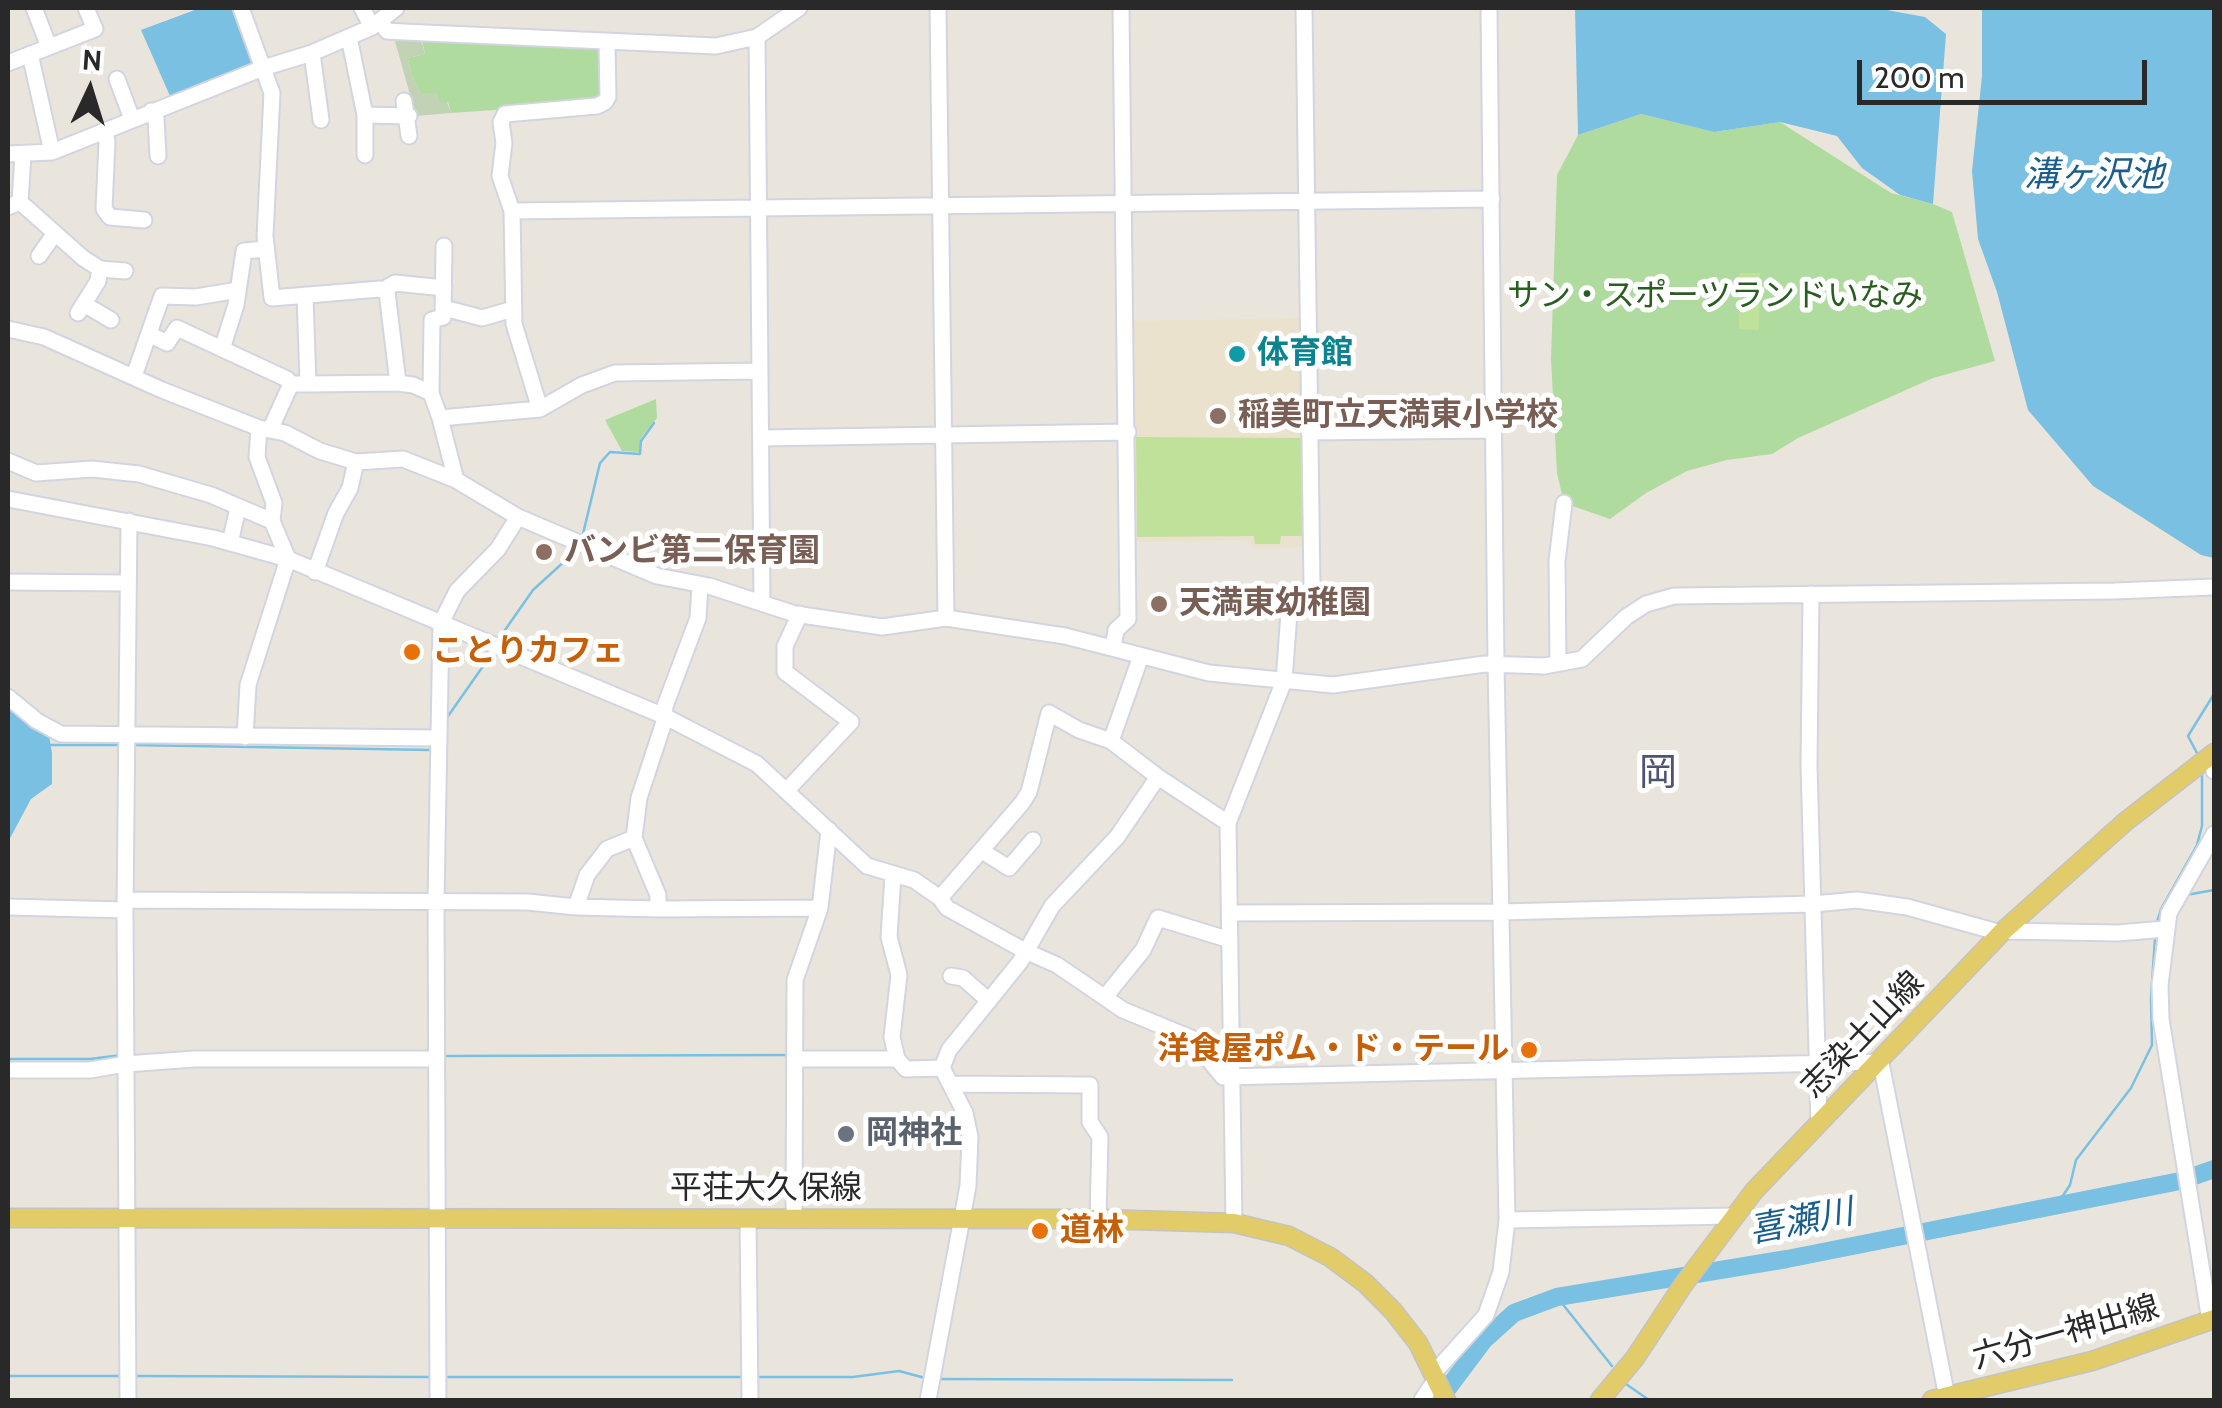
<!DOCTYPE html>
<meta charset="utf-8">
<style>
body{margin:0}
#map{position:relative;width:2222px;height:1408px;overflow:hidden;background:#eae5dc;font-family:Cabin,sans-serif}
canvas{display:block}
.frame{position:absolute;inset:0;border:10px solid #292929;pointer-events:none}
.north{position:absolute;left:40px;top:40px;width:100px;height:100px;-webkit-text-stroke:8px #fff;paint-order:stroke;rotate:4deg;font-size:28px;font-weight:700;line-height:40px;text-align:center;color:#292929}
.north::after{content:'';display:block;margin:auto;width:35px;height:45px;background:#292929;clip-path:polygon(50% 0,100% 100%,50% 72%,0 100%)}
.scale{position:absolute;left:1857px;top:60px;width:290px;height:45px;box-sizing:border-box;border:5px solid #292929;border-top:0;padding-left:12px;font-size:30px;line-height:35px;white-space:nowrap;color:#292929;-webkit-text-stroke:8px #fff;paint-order:stroke}
</style>
<div id="map">
<canvas width="2222" height="1408"></canvas>
<div class="frame"></div>
<div class="north">N</div>
<div class="scale">200 m</div>
</div>
<script>
const c = document.querySelector('canvas').getContext('2d');
c.lineJoin = 'round';
function fill(path, color) {
  c.fillStyle = color;
  c.fill(path, 'evenodd');
}
function poly(rows) {
  const path = new Path2D();
  for (const r of rows) {
    path.moveTo(r[0], r[1]);
    for (let i = 2; i < r.length; i += 2) path.lineTo(r[i], r[i + 1]);
  }
  return path;
}
function stroke(path, color, width, dash) {
  c.strokeStyle = color;
  c.lineWidth = width;
  c.lineCap = dash ? 'butt' : 'round';
  c.setLineDash(dash || []);
  c.stroke(path);
}
function write(font, color, halo, rows, align = 'center') {
  c.font = font + ' Cabin,"Noto Sans JP",sans-serif';
  c.lineWidth = 10;
  c.setLineDash([]);
  c.textBaseline = 'middle';
  c.strokeStyle = halo;
  c.fillStyle = color;
  for (const [text, x, y, turn = 0] of rows) {
    c.save();
    c.translate(x, y);
    c.rotate((+turn || 0) * Math.PI / 180);
    c.textAlign = isNaN(turn) ? turn : align;
    if (halo) c.strokeText(text, 0, 0);
    c.fillText(text, 0, 0);
    c.restore();
  }
}
fill(poly([
 [1304,318,1308,547,1253,548,1247,540,1133,542,1130,321]
]), '#eae2cd');
fill(poly([
 [421,35,604,46,605,95,596,103,451,113,448,102,440,104,436,93,420,93,411,74,408,58,425,54],
 [1641,114,1714,132,1780,122,1891,193,1933,204,1952,212,1995,361,1933,378,1798,438,1772,454,1727,460,1687,471,1646,493,1610,519,1564,503,1557,473,1551,359,1557,175,1578,135],
 [656,399,657,418,641,438,639,452,622,451,605,420]
]), '#afdb9e');
fill(poly([
 [393,34,420,35,425,54,408,58,411,74,420,93,436,93,440,103,447,102,451,113,416,116]
]), '#c1d2b5');
fill(poly([
 [1739,273,1760,273,1759,330,1739,329],
 [1136,437,1302,438,1302,536,1281,536,1280,544,1255,544,1254,536,1137,537]
]), '#bfe19a');
fill(poly([
 [200,8,236,8,256,61,253,66,170,96,141,30],
 [1575,8,1876,8,1925,17,1946,34,1933,204,1900,195,1862,168,1837,136,1780,122,1714,132,1641,114,1578,135],
 [1982,8,2214,8,2214,558,2201,555,2093,486,2028,410,1997,292,1978,239,1972,171,1982,76],
 [8,708,49,735,52,753,52,784,31,799,8,842]
]), '#79c0e2');
stroke(poly([
 [582,538,600,463,610,452,640,454,641,441,654,423],
 [498,640,533,590,578,549],
 [446,719,493,652],
 [48,745,120,745],
 [133,745,431,750],
 [2198,755,2188,736,2214,694],
 [2186,895,2214,890],
 [2156,925,2161,909,2197,845,2202,826,2202,774],
 [445,1056,789,1055],
 [8,1059,90,1059,122,1055],
 [2058,1203,2070,1185,2076,1160,2131,1088,2152,1045,2151,998,2155,938],
 [1557,1297,1612,1366],
 [8,1376,122,1376],
 [135,1376,432,1377],
 [445,1377,742,1377],
 [755,1377,853,1377,899,1371,925,1378],
 [938,1379,1232,1380],
 [1626,1384,1649,1400]
]), '#79c0e2', 2.5);
stroke(poly([
 [1439,1400,1484,1340,1514,1313,1557,1297,1787,1259,2180,1181,2214,1169]
]), '#79c0e2', 18);
const minor = poly([
 [34,8,49,47],
 [241,8,272,93,265,236,272,298,380,289,387,292,398,383,413,385,431,393,440,418,540,409,582,385,615,373,760,371],
 [362,8,372,27],
 [938,8,946,618],
 [380,21,387,31,404,32,716,46,757,37,799,8],
 [349,37,365,115,365,155],
 [757,37,762,601],
 [312,53,321,120],
 [30,54,52,152],
 [8,63,95,29,86,8],
 [117,79,132,119],
 [404,101,409,136],
 [151,111,156,118,158,156],
 [365,115,409,116],
 [105,130,107,142,104,209,110,217,144,220],
 [8,154,52,152,263,68,312,53,372,27,396,8],
 [20,202,83,258,100,269,125,271],
 [8,207,20,202,23,155],
 [512,211,1492,199],
 [39,256,55,233],
 [383,290,395,283,444,288],
 [84,304,111,320],
 [444,308,482,318,513,309],
 [78,313,98,281,100,269],
 [8,329,44,337,162,390,259,428,285,433,320,451,356,462,403,459,456,480,518,517,657,576,709,586,795,614,882,627,946,618,1065,636,1209,673,1333,685,1485,664,1544,666,1582,659,1626,617,1646,604,1674,596,2114,591,2214,587],
 [149,334,167,343,177,328,287,379,291,384],
 [222,349,236,305,244,251,266,249],
 [134,376,162,296,196,297,238,290],
 [308,384,398,383],
 [431,393,432,320,443,317,444,246],
 [540,409,514,324,512,211,500,176,504,143,501,122,505,114,597,106,605,102,608,97,607,44],
 [440,418,456,480],
 [270,430,291,384,308,384,305,295],
 [1309,432,1494,430],
 [761,438,1128,432],
 [8,461,36,473,92,469,139,474,211,495,272,521],
 [8,499,213,538,288,559,664,716,757,764,867,866,914,880,940,898,947,908,1025,951,1057,965,1123,1010,1191,1038,1223,1077,1878,1062],
 [230,543,238,508],
 [315,572,336,513,350,488,356,462],
 [8,582,126,583],
 [1811,594,1809,765,1819,1124],
 [1113,647,1116,630,1128,619,1121,8],
 [1141,656,1111,741,1158,777,1228,823],
 [1558,663,1557,561,1564,503],
 [8,697,37,721,61,734,437,738],
 [245,737,248,685,288,559,272,521,274,503,257,457,259,428],
 [2210,756,2214,771],
 [787,790,851,722,785,672,785,646,800,614],
 [982,851,1009,868,1033,840],
 [893,875,889,937,899,975,892,1037,897,1059],
 [940,898,1022,803,1029,792,1049,713,1079,730,1111,741],
 [126,900,528,902,576,907,658,909,820,908],
 [8,907,125,910],
 [576,907,587,875,607,849,634,838],
 [658,909,658,895,634,838,639,798,664,722,665,706,698,618,700,585],
 [1230,913,1501,912,1813,904,1857,900,1907,907,2001,933],
 [2004,931,2118,933,2165,929],
 [951,976,963,978,989,1001],
 [1105,997,1143,950,1158,918,1230,940],
 [1880,1058,1947,1397],
 [795,1059,897,1059,906,1069,942,1068],
 [8,1070,90,1070,126,1064,194,1059,437,1059],
 [950,1084,1090,1085,1090,1122,1100,1137,1098,1219],
 [748,1218,750,1400],
 [794,1218,795,980,820,908,829,830],
 [1507,1220,1733,1216],
 [1234,1223,1228,823,1284,681,1290,599,1306,595,1312,586,1304,8],
 [2210,1321,2161,1019,2160,985,2169,913,2214,834],
 [1434,1373,1486,1315,1501,1272,1507,1220,1496,664,1489,8],
 [128,1400,125,910,129,521],
 [438,1400,436,901,441,623,457,591,498,549,518,517],
 [928,1400,968,1186,970,1137,965,1113,942,1068,949,1050,1020,962,1052,906,1117,837,1158,777],
 [1422,1400,1436,1379]
]);
const major = poly([
 [8,1218,1098,1219,1234,1223,1289,1236,1330,1257,1365,1283,1393,1311,1418,1343,1446,1400],
 [1600,1400,1635,1358,1683,1285,1754,1191,2001,933,2125,822,2214,753],
 [1932,1400,2092,1361,2214,1319]
]);
stroke(minor, '#d2d4e0', 19);
stroke(major, '#c3c3c3', 21);
stroke(minor, '#fff', 15);
stroke(major, '#e2cc69', 18);
for (const [x, y, r, color] of [
 [1237,354,10,"#0f9aa8"],
 [1218,416,10,"#8d6e63"],
 [544,552,10,"#8d6e63"],
 [1159,604,10,"#8d6e63"],
 [412,652,10,"#e8710a"],
 [1529,1050,10,"#e8710a"],
 [846,1134,10,"#6b7280"],
 [1040,1231,10,"#e8710a"]
]) {
  const dot = new Path2D();
  dot.arc(x, y, r, 0, 2 * Math.PI);
  c.fillStyle = color;
  c.fill(dot);
  stroke(dot, '#fff', 4);
}
write('32px', '#2a5e21', '#fff', [
 ["サン・スポーツランドいなみ",1715,297]
]);
write('bold 32px', '#0d838f', '#fff', [
 ["体育館",1257,354]
], 'left');
write('bold 32px', '#785e54', '#fff', [
 ["稲美町立天満東小学校",1238,416],
 ["バンビ第二保育園",564,552],
 ["天満東幼稚園",1179,604]
], 'left');
write('bold 32px', '#c56008', '#fff', [
 ["ことりカフェ",432,652],
 ["洋食屋ポム・ド・テール",1509,1050,"right"],
 ["道林",1060,1231]
], 'left');
write('32px', '#292929', '#fff', [
 ["志染土山線",1863,1035,-46],
 ["平荘大久保線",766,1189],
 ["六分一神出線",2066,1333,-16]
]);
write('bold 32px', '#5b616d', '#fff', [
 ["岡神社",866,1134]
], 'left');
write('italic 35px', '#1b5e8b', '#fff', [
 ["溝ヶ沢池",2094,176],
 ["喜瀬川",1801,1222,-11]
]);
write('38px', '#4e5375', '#fff', [
 ["岡",1658,774]
]);
</script>
